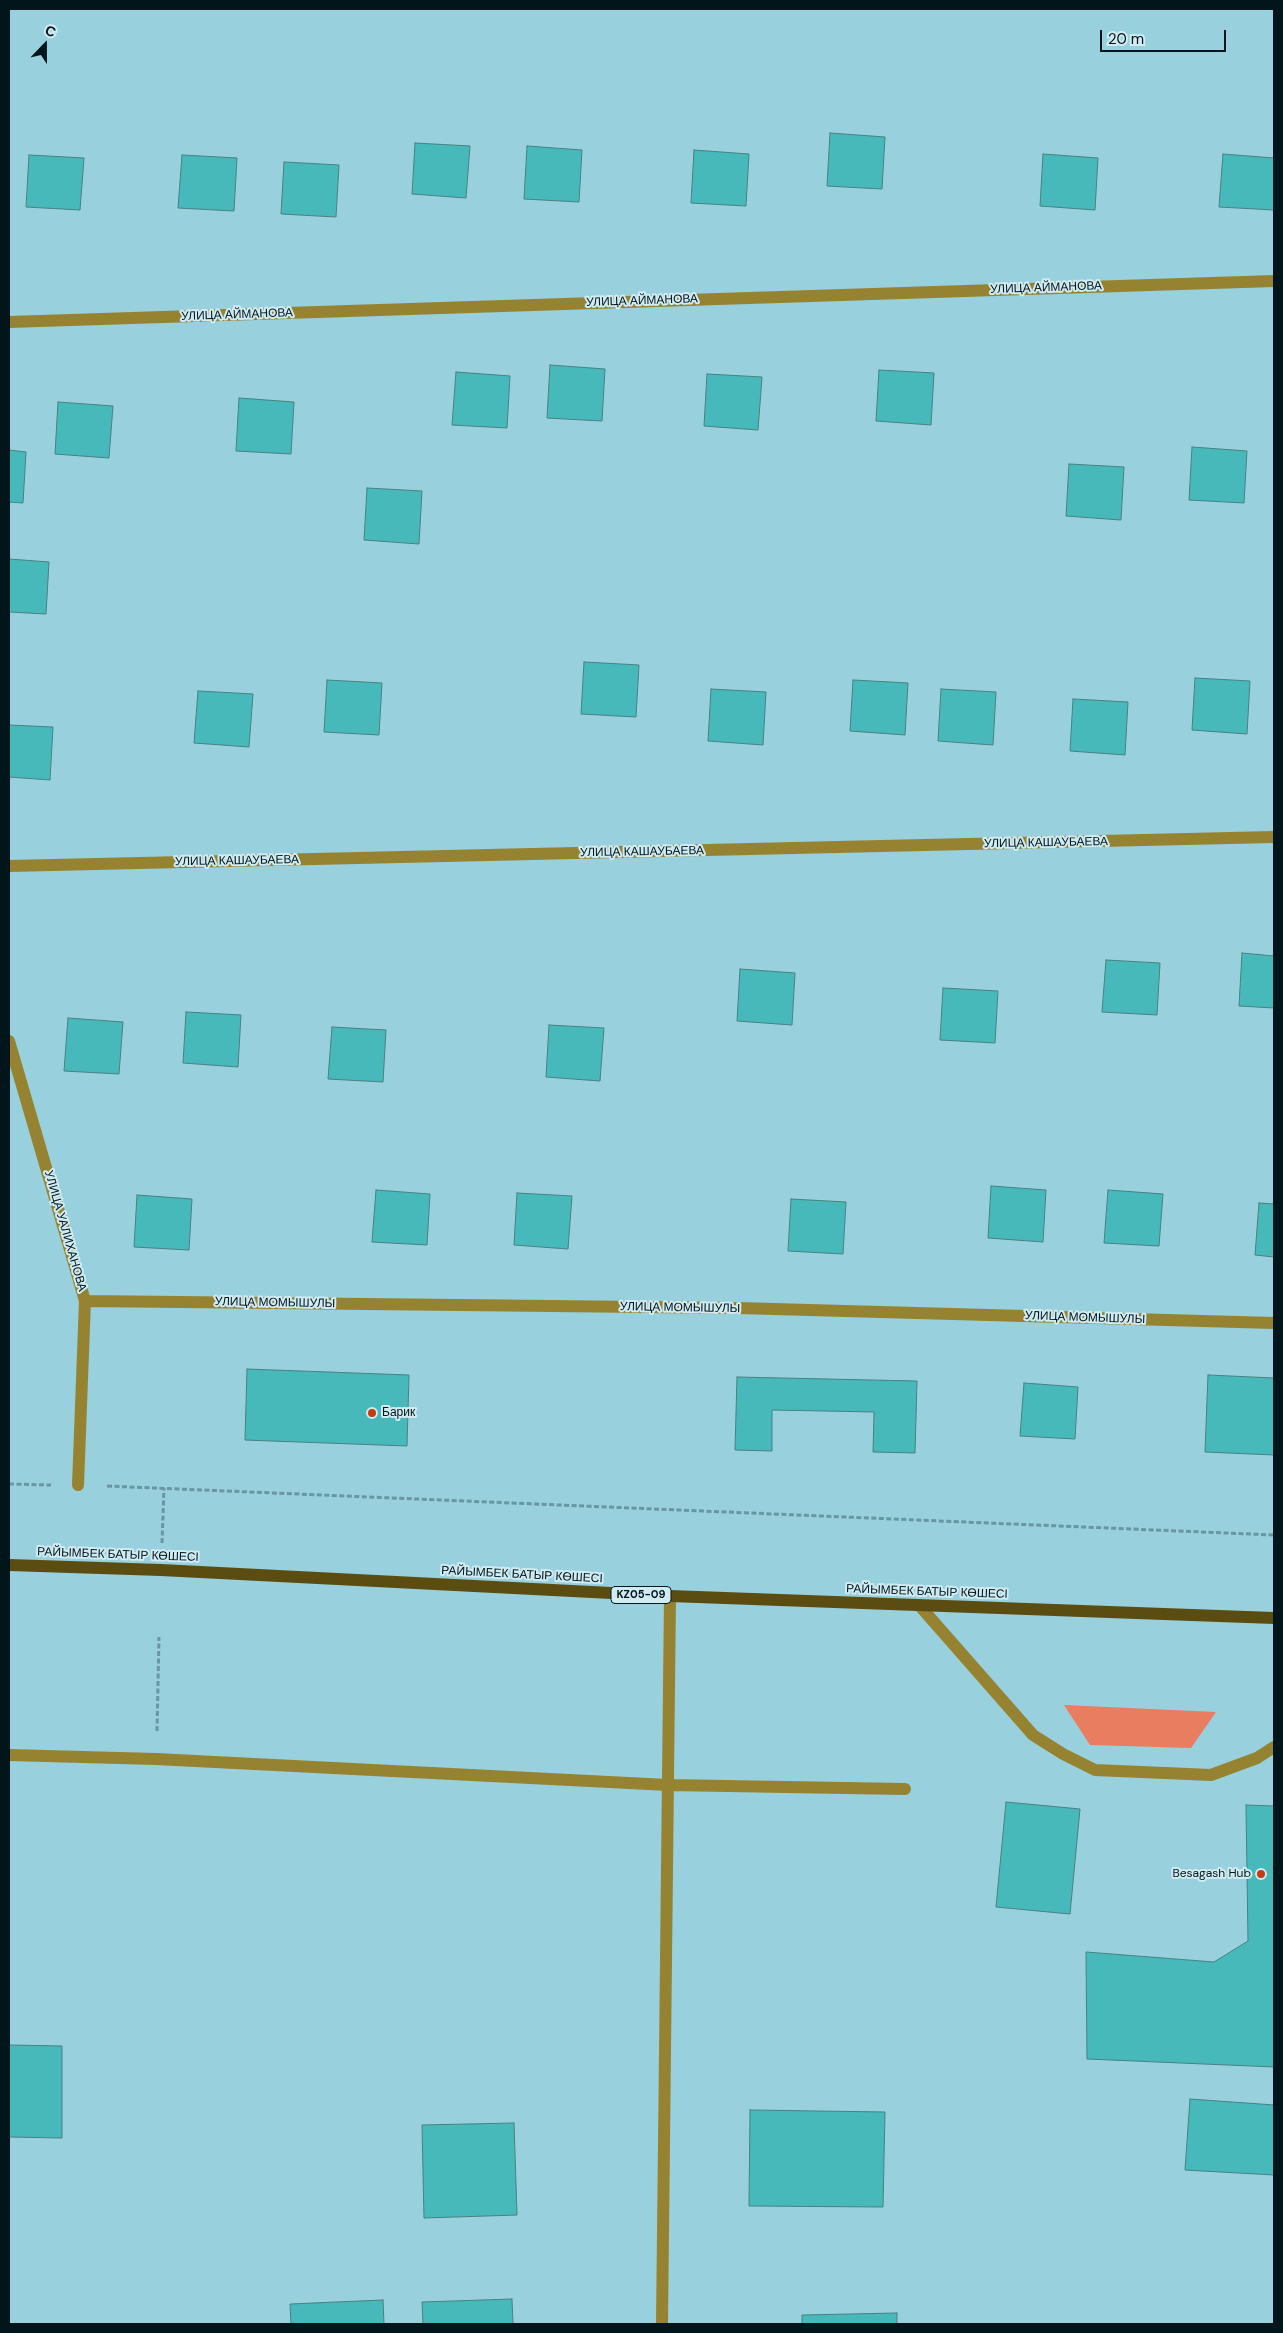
<!DOCTYPE html>
<meta charset="utf-8">
<style>
body{margin:0}
#map{position:relative;width:1283px;height:2333px;overflow:hidden;background:#99d0de;font-family:"DM Sans",sans-serif}
canvas{display:block}
.frame{position:absolute;inset:0;border:10px solid #01151a;pointer-events:none}
.north{position:absolute;left:20px;top:20px;width:50px;height:50px;-webkit-text-stroke:4px #d1ebf3;paint-order:stroke;rotate:22deg;font-size:14px;font-weight:700;line-height:20px;text-align:center;color:#01151a}
.north::after{content:'';display:block;margin:auto;width:18px;height:22px;background:#01151a;clip-path:polygon(50% 0,100% 100%,50% 72%,0 100%)}
.scale{position:absolute;left:1100px;top:30px;width:126px;height:22px;box-sizing:border-box;border:2px solid #01151a;border-top:0;padding-left:6px;font-size:15px;line-height:18px;white-space:nowrap;color:#01151a;-webkit-text-stroke:4px #d1ebf3;paint-order:stroke}
</style>
<div id="map">
<canvas width="1283" height="2333"></canvas>
<div class="frame"></div>
<div class="north">С</div>
<div class="scale">20 m</div>
</div>
<script>
const c = document.querySelector('canvas').getContext('2d');
c.lineJoin = 'round';
function fill(path, color) {
  c.fillStyle = color;
  c.fill(path, 'evenodd');
}
function poly(rows) {
  const path = new Path2D();
  for (const r of rows) {
    path.moveTo(r[0], r[1]);
    for (let i = 2; i < r.length; i += 2) path.lineTo(r[i], r[i + 1]);
  }
  return path;
}
function stroke(path, color, width, dash) {
  c.strokeStyle = color;
  c.lineWidth = width;
  c.lineCap = dash ? 'butt' : 'round';
  c.setLineDash(dash || []);
  c.stroke(path);
}
function write(font, color, halo, rows, align = 'center') {
  c.font = font + ' "DM Sans",sans-serif';
  c.lineWidth = 4;
  c.setLineDash([]);
  c.textBaseline = 'middle';
  c.strokeStyle = halo;
  c.fillStyle = color;
  for (const [text, x, y, turn = 0] of rows) {
    c.save();
    c.translate(x, y);
    c.rotate((+turn || 0) * Math.PI / 180);
    c.textAlign = isNaN(turn) ? turn : align;
    if (halo) c.strokeText(text, 0, 0);
    c.fillText(text, 0, 0);
    c.restore();
  }
}
fill(poly([
 [1064,1705,1216,1712,1191,1748,1090,1745]
]), '#e87d60');
const building = poly([
 [830,133,885,137,882,189,827,186,830,133],
 [415,143,470,146,466,198,412,194,415,143],
 [527,146,582,150,579,202,524,199,527,146],
 [694,150,749,154,746,206,691,203,694,150],
 [1043,154,1098,158,1095,210,1040,206,1043,154],
 [1223,154,1274,158,1274,210,1219,207,1223,154],
 [29,155,84,158,80,210,26,207,29,155],
 [182,155,237,158,234,211,178,208,182,155],
 [284,162,339,165,336,217,281,214,284,162],
 [550,365,605,369,602,421,547,418,550,365],
 [879,370,934,373,931,425,876,421,879,370],
 [456,372,510,376,507,428,452,425,456,372],
 [707,374,762,377,758,430,704,426,707,374],
 [239,398,294,402,291,454,236,451,239,398],
 [58,402,113,406,109,458,55,454,58,402],
 [1192,447,1247,451,1244,503,1189,500,1192,447],
 [9,450,26,452,23,503,9,502,9,450],
 [1069,464,1124,467,1121,520,1066,516,1069,464],
 [367,488,422,491,419,544,364,540,367,488],
 [9,559,49,562,46,614,9,612,9,559],
 [584,662,639,665,636,717,581,714,584,662],
 [1195,678,1250,681,1247,734,1192,730,1195,678],
 [327,680,382,683,379,735,324,732,327,680],
 [853,680,908,683,905,735,850,731,853,680],
 [711,689,766,692,763,745,708,741,711,689],
 [941,689,996,692,993,745,938,741,941,689],
 [198,691,253,694,249,747,194,743,198,691],
 [1073,699,1128,702,1125,755,1070,751,1073,699],
 [9,725,53,727,50,780,9,777,9,725],
 [1242,953,1274,956,1274,1008,1239,1006,1242,953],
 [1106,960,1160,963,1157,1015,1102,1012,1106,960],
 [740,969,795,973,792,1025,737,1021,740,969],
 [943,988,998,991,995,1043,940,1040,943,988],
 [186,1012,241,1015,238,1067,183,1063,186,1012],
 [68,1018,123,1022,119,1074,64,1071,68,1018],
 [549,1025,604,1028,600,1081,546,1077,549,1025],
 [332,1027,386,1030,383,1082,328,1079,332,1027],
 [991,1186,1046,1190,1043,1242,988,1238,991,1186],
 [376,1190,430,1194,427,1245,372,1242,376,1190],
 [1108,1190,1163,1194,1159,1246,1104,1243,1108,1190],
 [517,1193,572,1196,568,1249,514,1245,517,1193],
 [137,1195,192,1199,189,1250,134,1247,137,1195],
 [791,1199,846,1202,843,1254,788,1251,791,1199],
 [1259,1203,1274,1204,1274,1257,1255,1255,1259,1203],
 [247,1369,409,1375,407,1446,245,1440,247,1369],
 [1208,1375,1274,1378,1274,1455,1205,1452,1208,1375],
 [737,1377,917,1381,915,1453,873,1452,874,1412,772,1410,772,1451,735,1450,737,1377],
 [1024,1383,1078,1387,1075,1439,1020,1436,1024,1383],
 [1006,1802,1080,1809,1070,1914,996,1907,1006,1802],
 [1246,1805,1274,1806,1274,2067,1087,2059,1086,1952,1214,1962,1248,1941,1246,1805],
 [9,2045,62,2046,62,2138,9,2137,9,2045],
 [1190,2099,1274,2105,1274,2175,1185,2170,1190,2099],
 [750,2110,885,2112,883,2207,749,2206,750,2110],
 [514,2123,517,2215,424,2218,422,2125,514,2123],
 [512,2299,513,2324,423,2324,422,2302,512,2299],
 [383,2300,384,2324,291,2324,290,2304,383,2300],
 [897,2313,897,2324,802,2324,802,2315,897,2313]
]);
fill(building, '#47b9ba');
stroke(building, '#488181', 1);
stroke(poly([
 [9,1484,51,1485],
 [107,1486,1274,1535],
 [162,1543,164,1488],
 [157,1731,159,1637]
]), '#6a96a2', 3, [5, 2.5]);
stroke(poly([
 [9,322,1274,281],
 [9,866,1274,837],
 [9,1041,85,1301,78,1485],
 [85,1301,738,1308,1274,1323],
 [919,1605,1033,1735,1063,1754,1095,1770,1211,1775,1257,1758,1274,1747],
 [9,1755,156,1759,668,1785,905,1789],
 [662,2324,670,1596]
]), '#968331', 12);
stroke(poly([
 [9,1565,161,1570,670,1596,1274,1618]
]), '#5b4d11', 12);
for (const [x, y, r, color] of [
 [372,1413,5,"#c53c12"],
 [1261,1874,5,"#c53c12"]
]) {
  const dot = new Path2D();
  dot.arc(x, y, r, 0, 2 * Math.PI);
  c.fillStyle = color;
  c.fill(dot);
  stroke(dot, '#d1ebf3', 2);
}
for (const [x, y, w] of [
 [641,1595,60]
]) {
  const box = new Path2D();
  box.roundRect(x - w / 2, y - 8.5, w, 17, 4);
  c.fillStyle = '#d1ebf3';
  c.fill(box);
  stroke(box, '#01151a', 1);
}
write('bold 11px', '#01151a', null, [
 ["KZ05-09",641,1595]
]);
write('12px', '#01151a', '#d1ebf3', [
 ["УЛИЦА АЙМАНОВА",1046,288,-2],
 ["УЛИЦА АЙМАНОВА",642,301,-2],
 ["УЛИЦА АЙМАНОВА",237,315,-2],
 ["УЛИЦА КАШАУБАЕВА",1046,843,-1],
 ["УЛИЦА КАШАУБАЕВА",642,852,-1],
 ["УЛИЦА КАШАУБАЕВА",237,861,-1],
 ["УЛИЦА УАЛИХАНОВА",65,1231,74],
 ["УЛИЦА МОМЫШУЛЫ",275,1303,1],
 ["УЛИЦА МОМЫШУЛЫ",680,1308,1],
 ["УЛИЦА МОМЫШУЛЫ",1085,1318,2],
 ["РАЙЫМБЕК БАТЫР КӨШЕСІ",118,1555,2],
 ["РАЙЫМБЕК БАТЫР КӨШЕСІ",522,1575,3],
 ["РАЙЫМБЕК БАТЫР КӨШЕСІ",927,1592,2]
]);
write('12px', '#01151a', '#d1ebf3', [
 ["Барик",382,1413],
 ["Besagash Hub",1251,1874,"right"]
], 'left');
</script>
